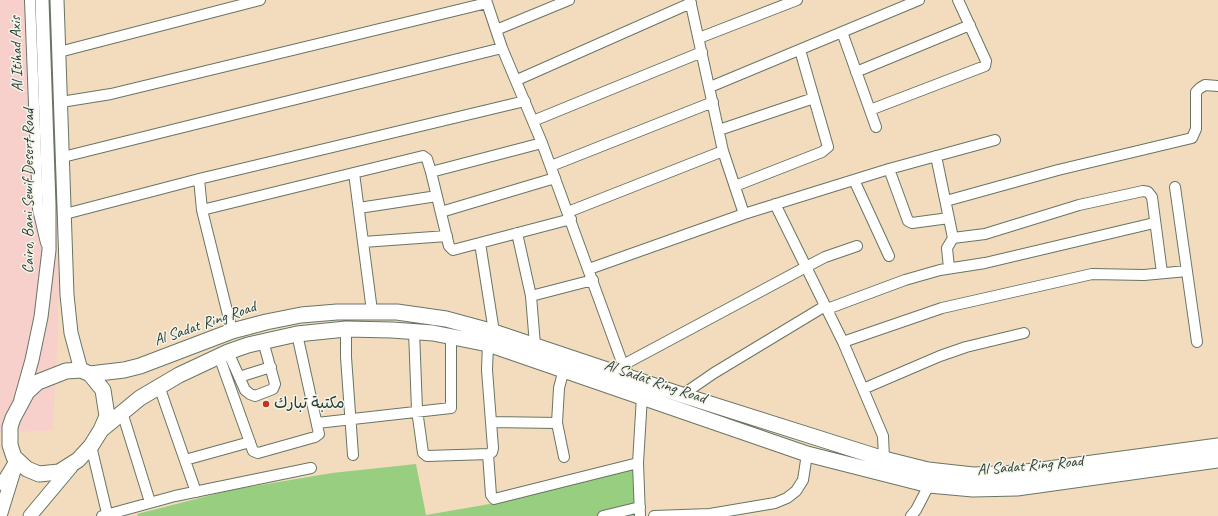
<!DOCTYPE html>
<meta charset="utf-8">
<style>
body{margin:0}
canvas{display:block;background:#f2dcbd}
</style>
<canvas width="1218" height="516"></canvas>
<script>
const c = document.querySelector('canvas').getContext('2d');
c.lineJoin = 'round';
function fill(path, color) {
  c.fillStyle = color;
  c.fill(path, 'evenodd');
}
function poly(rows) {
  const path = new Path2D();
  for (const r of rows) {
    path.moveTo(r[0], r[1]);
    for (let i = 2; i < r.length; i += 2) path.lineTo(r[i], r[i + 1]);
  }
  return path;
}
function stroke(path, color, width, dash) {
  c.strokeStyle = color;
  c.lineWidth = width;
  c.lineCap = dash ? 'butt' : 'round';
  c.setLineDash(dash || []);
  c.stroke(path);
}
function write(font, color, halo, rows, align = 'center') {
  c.font = font + ' Caveat,"Playpen Sans Arabic",sans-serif';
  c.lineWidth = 3;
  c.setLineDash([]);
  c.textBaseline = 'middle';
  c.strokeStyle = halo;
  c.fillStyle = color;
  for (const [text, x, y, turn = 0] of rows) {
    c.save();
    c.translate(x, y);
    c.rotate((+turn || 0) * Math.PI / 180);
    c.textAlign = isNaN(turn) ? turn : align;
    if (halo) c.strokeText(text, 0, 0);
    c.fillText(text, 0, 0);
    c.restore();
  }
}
fill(poly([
 [0,0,50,0,59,241,58,330,53,430,0,433]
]), '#f7d0cc');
fill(poly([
 [416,464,426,515,507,501,626,469,637,471,638,516,138,516,137,514,231,490,332,473]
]), '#98ce80');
const minor = poly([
 [30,0,38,209,46,243],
 [486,0,502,48,542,143,623,365,630,377],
 [690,0,723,151,744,214],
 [496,30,569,0],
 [842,32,876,127],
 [699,38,797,0],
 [59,52,260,0],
 [856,72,970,25],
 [517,80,691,3],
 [710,87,919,0],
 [61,102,111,94,487,3],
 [870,110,985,66,986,61,958,0],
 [533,121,702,52],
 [719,130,814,98],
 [936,156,953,238,947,248,949,268],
 [63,157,502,48],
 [551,166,713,102],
 [889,169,908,221,912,223,949,218],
 [431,172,542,143],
 [354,173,372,311],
 [199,179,202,210,232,331],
 [854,180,889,256],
 [735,186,822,152,828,147,800,50],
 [1175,187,1197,342],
 [946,201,1058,170,1192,138,1196,129,1196,92,1200,88,1205,85,1218,86],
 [775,204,843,342],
 [359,208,437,196],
 [202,210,423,156,427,159,431,172,449,246,453,250,571,219],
 [441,212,555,178],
 [568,212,723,151],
 [65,214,199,179,525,101],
 [517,233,531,296,535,345],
 [953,238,985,234,1079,205,1143,191,1148,192,1152,197,1162,273],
 [363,242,447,236],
 [480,243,494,332],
 [589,269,744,214,889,169,995,140],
 [531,296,593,280],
 [827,309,905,280,940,270,985,263,1154,223],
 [346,329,346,357,353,455],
 [414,331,417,410,423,453,427,456,489,454,492,452,493,448,487,370,488,344],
 [228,352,245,390,250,394,255,396,273,389,275,384,263,341],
 [219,356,253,451,258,453,315,437,319,434,297,334],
 [623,365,806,267,825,257,857,246],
 [564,369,559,388,557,423,564,457],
 [239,377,271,367],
 [159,386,196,492],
 [863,389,940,356,966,347,1024,333],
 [682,395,714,373,825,306],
 [122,412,150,502],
 [491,422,557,423],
 [317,423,451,408,451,336],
 [91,446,107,513],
 [488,454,491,495,494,499,638,463],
 [884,459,883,436,843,342,942,308,1092,274,1144,275,1187,271],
 [185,460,250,442],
 [0,485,12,465],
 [102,516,175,496,311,468],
 [603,516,640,507],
 [640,516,638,463,642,396],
 [654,516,710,514,775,503,787,498,796,491,803,480,807,454],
 [911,516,916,510,929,485]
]);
const major = poly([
 [57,0,67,295,71,333,81,370],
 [21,399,32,360,41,317,49,250,49,205,42,0],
 [0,516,17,461],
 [30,516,71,467]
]);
const highway = poly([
 [90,374,124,370,140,366,232,331,266,322,301,315,337,312,397,312,446,319,494,332,682,395,884,459,928,470,973,475,1019,473,1218,446],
 [101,430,107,416,103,390,90,374,81,370,66,371,38,382,27,392,13,418,10,427,10,445,14,457,27,469,39,474,59,472,78,460,91,446,101,430,140,398,179,375,228,352,248,345,297,334,346,329,392,330,433,333,488,344,807,454,929,485,973,489,1017,488,1218,460]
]);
stroke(minor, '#697564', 12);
stroke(major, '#697564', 15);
stroke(highway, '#697564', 17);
stroke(minor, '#fff', 10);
stroke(major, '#fff', 13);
stroke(highway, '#fff', 15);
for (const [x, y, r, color] of [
 [266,404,4,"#c8321e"]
]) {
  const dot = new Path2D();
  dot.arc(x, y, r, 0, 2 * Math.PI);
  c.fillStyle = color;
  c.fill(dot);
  stroke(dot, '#f7f3e8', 1.5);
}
write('16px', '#1f3d34', '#f7f3e8', [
 ["Al Itihad Axis",17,54,-92],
 ["Cairo, Bani Sewif Desert Road",29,191,-90],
 ["Al Sadat Ring Road",205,324,-19],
 ["Al Sadat Ring Road",655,382,19],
 ["Al Sadat Ring Road",1030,466,-5]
]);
write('16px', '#1f3d34', '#f7f3e8', [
 ["مكتبة تبارك",274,404]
], 'left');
</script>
